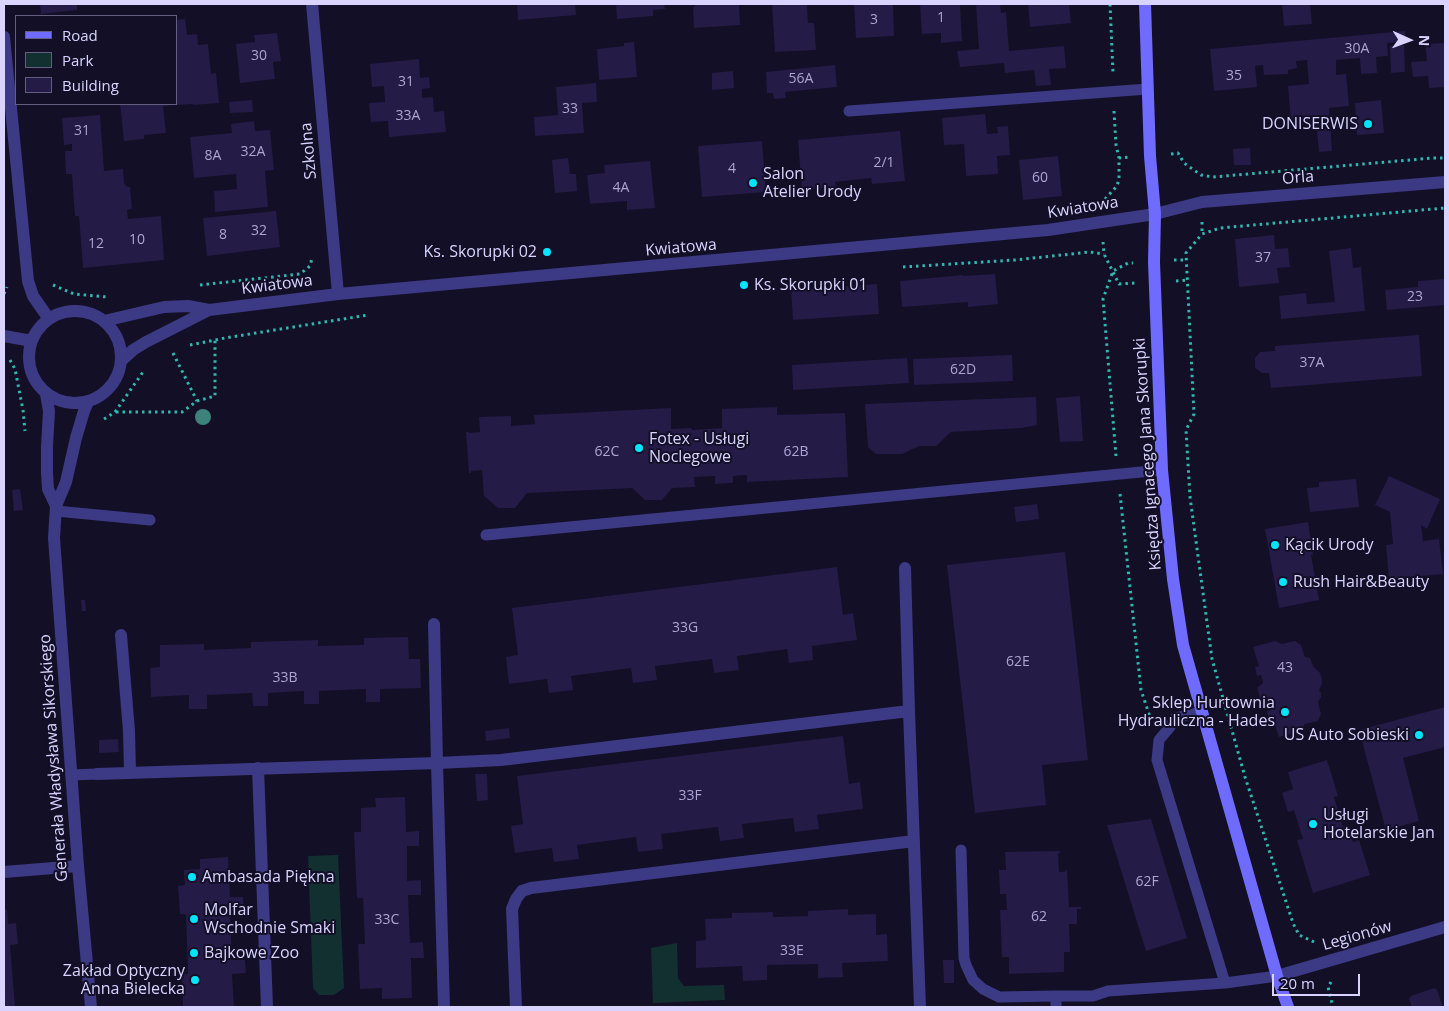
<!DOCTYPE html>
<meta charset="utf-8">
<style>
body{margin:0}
#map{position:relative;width:1449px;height:1011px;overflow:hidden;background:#130f26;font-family:"Open Sans",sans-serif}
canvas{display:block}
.frame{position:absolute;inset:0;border:5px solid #d9d4ff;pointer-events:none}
.legend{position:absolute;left:15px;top:15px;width:162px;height:90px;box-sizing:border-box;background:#130f26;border:1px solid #625e7d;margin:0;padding:6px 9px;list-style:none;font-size:15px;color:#d9d4ff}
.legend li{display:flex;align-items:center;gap:10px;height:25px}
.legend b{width:25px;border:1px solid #625e7d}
.north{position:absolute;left:1384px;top:15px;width:50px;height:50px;-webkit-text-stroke:4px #130f26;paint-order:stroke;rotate:92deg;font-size:14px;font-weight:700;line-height:20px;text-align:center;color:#d9d4ff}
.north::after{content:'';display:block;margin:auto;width:18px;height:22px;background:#d9d4ff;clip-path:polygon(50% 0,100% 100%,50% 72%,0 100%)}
.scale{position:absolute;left:1272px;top:974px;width:88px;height:22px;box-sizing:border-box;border:2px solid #d9d4ff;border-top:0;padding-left:6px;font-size:15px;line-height:18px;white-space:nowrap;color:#d9d4ff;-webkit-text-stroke:4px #130f26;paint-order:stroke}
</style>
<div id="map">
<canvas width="1449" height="1011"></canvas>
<div class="frame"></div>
<ul class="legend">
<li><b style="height:6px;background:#6f6bff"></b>Road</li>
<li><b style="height:14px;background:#12302f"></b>Park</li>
<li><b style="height:14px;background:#241b47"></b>Building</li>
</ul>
<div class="north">N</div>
<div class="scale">20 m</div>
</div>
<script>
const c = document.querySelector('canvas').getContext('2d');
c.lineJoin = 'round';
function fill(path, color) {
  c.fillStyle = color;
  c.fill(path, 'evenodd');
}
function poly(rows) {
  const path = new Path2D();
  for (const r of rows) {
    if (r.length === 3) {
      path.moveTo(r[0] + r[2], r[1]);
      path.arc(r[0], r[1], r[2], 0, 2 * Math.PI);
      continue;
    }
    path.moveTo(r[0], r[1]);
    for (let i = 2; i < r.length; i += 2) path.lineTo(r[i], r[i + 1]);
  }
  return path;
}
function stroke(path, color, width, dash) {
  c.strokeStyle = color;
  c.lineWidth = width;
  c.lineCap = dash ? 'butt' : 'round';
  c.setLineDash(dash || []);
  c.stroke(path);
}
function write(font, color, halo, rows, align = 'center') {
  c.font = font + ' "Open Sans",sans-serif';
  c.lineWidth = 4;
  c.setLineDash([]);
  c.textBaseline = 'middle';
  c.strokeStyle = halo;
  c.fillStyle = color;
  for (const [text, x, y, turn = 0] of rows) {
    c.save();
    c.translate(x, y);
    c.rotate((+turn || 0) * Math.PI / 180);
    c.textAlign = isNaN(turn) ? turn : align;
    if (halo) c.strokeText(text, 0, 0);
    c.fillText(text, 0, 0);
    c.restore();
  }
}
fill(poly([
 [338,855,344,988,334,995,319,995,313,988,308,856],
 [677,943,678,978,684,986,724,985,725,1000,653,1003,651,948]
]), '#12302f');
fill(poly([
 [40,4,77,4,77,10,41,14],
 [517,4,575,4,576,15,518,20],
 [616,4,664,4,665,9,653,10,653,16,617,19],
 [695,4,739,4,740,25,694,28,693,7,695,7],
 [772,4,807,4,808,23,814,23,816,50,775,52],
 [854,4,893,4,894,36,856,38],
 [920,4,960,4,962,41,941,43,941,33,922,34],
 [976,4,1000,4,1001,13,1006,12,1009,51,1064,46,1066,68,1049,69,1051,85,1036,86,1034,70,1005,73,1004,63,960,67,957,51,979,49],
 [1028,4,1069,4,1071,23,1030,27],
 [1282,4,1310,4,1312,24,1284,26],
 [185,19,187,35,197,34,198,45,208,44,211,74,216,73,219,103,193,105,193,104,176,105,176,20],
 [1405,31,1406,41,1387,43,1388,56,1376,57,1377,73,1361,74,1360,58,1336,60,1336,75,1346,74,1349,106,1329,108,1332,151,1319,152,1316,121,1291,123,1288,86,1309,84,1307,60,1296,61,1297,68,1288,70,1288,74,1264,75,1263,65,1255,66,1257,87,1214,91,1210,49],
 [277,33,281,61,273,62,275,79,240,83,236,44,255,42,254,35],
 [634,42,637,77,599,80,597,49,624,46,624,43],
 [1445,43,1445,87,1429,88,1428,76,1413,77,1411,62,1427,61,1425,44],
 [1404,45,1405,72,1391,73,1390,46],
 [419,59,420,78,429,77,430,88,422,89,422,98,433,97,434,112,444,111,446,132,389,137,388,121,371,122,369,103,385,102,384,86,372,87,370,64],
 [835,65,837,87,785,92,786,98,774,99,773,93,767,93,766,72],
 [733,71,734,88,712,90,712,73],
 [596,83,597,102,582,103,584,133,535,136,534,117,558,115,556,87],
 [252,100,253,112,230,113,229,102],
 [1381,100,1384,133,1357,135,1355,103],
 [120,104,174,104,174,105,163,106,166,133,144,135,144,139,124,141],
 [985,114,987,134,998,133,997,127,1008,126,1010,155,997,156,998,174,966,176,964,144,944,145,942,118],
 [100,115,104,171,123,169,124,183,127,187,130,187,132,209,127,210,128,219,161,216,164,260,83,268,79,216,75,216,72,174,66,174,65,151,72,151,72,144,64,145,62,118],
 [254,121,255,131,270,130,274,170,265,171,268,207,215,212,214,191,237,189,236,174,194,178,190,137,232,133,231,124],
 [900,131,905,181,872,184,871,178,835,182,836,187,802,190,798,140],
 [762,141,766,192,702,197,698,146],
 [1250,148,1251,165,1234,165,1233,149],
 [1058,156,1062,196,1023,200,1019,160],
 [568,158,570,174,576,174,577,191,555,193,552,160],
 [650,161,655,208,627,210,627,201,590,204,587,175,605,173,604,165],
 [276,211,280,247,207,256,203,218],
 [1274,235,1275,249,1288,248,1290,267,1277,268,1279,283,1239,287,1235,239],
 [1351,248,1353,268,1361,267,1365,311,1281,319,1279,296,1306,293,1307,304,1335,302,1329,251],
 [995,274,998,304,968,307,968,302,902,307,900,281,963,275,963,276],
 [1445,279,1445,305,1387,310,1385,290,1418,287,1418,281],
 [877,284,879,314,793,320,791,290],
 [1419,335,1422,376,1271,388,1269,373,1262,373,1255,368,1255,358,1260,352,1275,351,1275,346],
 [1012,355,1013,381,914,385,913,359],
 [907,358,909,383,793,390,792,365],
 [1080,396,1083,441,1060,442,1056,398],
 [1036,397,1037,425,1022,428,951,432,936,446,919,446,902,454,876,454,868,447,865,404],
 [777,407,777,415,845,413,848,477,747,482,747,475,733,476,733,482,731,483,715,484,715,476,694,477,695,487,672,488,662,500,645,500,632,488,527,493,515,508,498,508,484,496,482,470,471,471,471,473,469,473,466,432,469,432,469,433,480,432,479,417,511,416,511,426,535,424,534,415,671,408,671,429,691,428,692,430,722,428,722,409],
 [1389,476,1440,499,1427,529,1421,525,1423,541,1439,539,1443,574,1389,579,1386,545,1393,544,1390,512,1375,505],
 [1356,479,1359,507,1310,512,1307,488,1319,487,1319,482],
 [20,489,23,510,14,511,12,490],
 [1037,504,1039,519,1016,522,1014,507],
 [1308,522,1313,555,1311,555,1319,600,1279,608,1265,529],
 [1065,552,1088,760,1042,765,1046,805,975,813,947,565],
 [837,567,843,615,853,613,857,640,812,646,813,660,789,663,787,649,737,656,739,670,714,673,712,659,655,666,657,680,633,683,631,668,571,676,573,690,549,693,547,679,509,684,506,657,518,655,512,608],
 [81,600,85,600,86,611,82,611],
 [408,637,409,659,420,659,421,688,380,689,380,702,366,702,366,689,319,691,319,704,304,704,304,691,268,693,268,706,253,706,252,693,207,695,207,709,189,709,189,695,151,697,150,668,160,667,160,645,204,644,204,650,251,648,251,642,318,640,318,646,364,645,364,638],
 [1275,641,1282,644,1295,641,1301,645,1305,657,1310,658,1313,666,1320,673,1322,680,1322,684,1319,690,1321,693,1321,697,1318,702,1321,714,1318,721,1305,724,1300,731,1279,737,1273,719,1269,720,1267,711,1271,710,1269,701,1261,701,1257,688,1263,683,1261,675,1257,676,1255,667,1259,666,1253,647],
 [1445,707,1445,747,1403,758,1419,821,1386,830,1359,730],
 [509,728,510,738,486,741,485,731],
 [843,736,849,784,860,782,863,809,817,815,819,829,795,832,793,818,742,824,744,838,720,841,718,827,661,834,663,849,638,852,636,837,577,845,579,859,554,862,552,848,515,853,511,826,523,824,517,776],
 [118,739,119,752,99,753,99,740],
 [1327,760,1338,796,1334,797,1343,827,1347,825,1353,842,1359,840,1370,875,1313,893,1297,840,1303,839,1294,810,1288,812,1282,793,1293,789,1288,772],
 [475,774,487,774,488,800,477,801],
 [405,797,406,832,419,831,419,846,407,846,407,881,421,880,421,895,408,895,410,943,423,942,424,958,411,958,412,998,382,999,382,988,360,989,358,944,365,944,363,898,357,898,354,832,361,832,361,808,376,807,375,798],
 [1151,819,1187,938,1146,951,1107,825],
 [1060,851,1060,853,1058,853,1059,872,1065,872,1066,870,1067,870,1069,907,1081,907,1081,909,1077,909,1077,924,1069,924,1070,952,1064,952,1064,972,1009,974,1009,957,1002,957,1000,910,1007,910,1006,894,1000,894,999,870,1006,870,1005,852],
 [228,857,230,897,243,897,244,911,230,912,232,960,245,960,246,973,232,974,234,1007,183,1007,182,974,188,974,186,914,180,914,178,886,185,885,184,870,200,869,200,859],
 [7,909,8,924,16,923,18,944,10,945,15,1007,4,1007,4,910],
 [848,909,848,915,876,914,876,935,887,934,888,961,842,963,843,977,818,978,818,964,767,965,767,980,743,981,742,966,696,968,696,941,706,940,705,919,732,918,732,913,773,912,773,917,808,916,808,911],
 [943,960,954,960,954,983,944,983],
 [1434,988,1437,990,1443,1007,1412,1007,1409,999,1411,996]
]), '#241b47');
stroke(poly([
 [1110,4,1113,73],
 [1114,111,1116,145,1119,158],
 [1171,154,1178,153,1184,163,1201,175,1213,177,1433,158,1445,158],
 [1105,199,1117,186,1119,179,1119,158,1130,157],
 [1202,222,1202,234],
 [1103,242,1104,254,1119,284,1135,283],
 [1174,260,1186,260],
 [903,267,1015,260,1090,252,1104,254],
 [1176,281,1188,280],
 [53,285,74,294,107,297],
 [200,285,300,274,310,266,312,258],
 [4,294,7,287],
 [190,345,225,338,368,315],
 [173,353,197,401],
 [10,360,15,369,23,410,25,431],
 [116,412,182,412,197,401,215,396,215,340],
 [104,419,115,412,143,372],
 [1116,456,1103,299,1113,271,1128,263,1133,263],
 [1120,494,1141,690,1151,720],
 [1314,942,1299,935,1293,923,1245,777,1212,659,1190,497,1186,430,1194,414,1186,253,1202,234,1220,228,1445,208],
 [1331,982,1328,987,1333,1007]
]), '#2fb8b0', 3, [2.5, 4]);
stroke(poly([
 [849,111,1148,89],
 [56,511,150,520],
 [486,535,1162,470],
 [1201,712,1175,718,1170,727,1159,740,1157,760,1225,983],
 [71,775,97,774],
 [961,850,964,958,966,965,973,980,983,989,999,997,1056,996],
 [1056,1007,1056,996,1093,996,1108,991,1225,983,1277,976]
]), '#3d3a85', 11);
stroke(poly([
 [312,4,338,294],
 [4,37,28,281,33,296,49,319],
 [434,624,437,763,501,760,909,711,905,568],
 [121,635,129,731,130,772],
 [909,711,920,1007],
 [258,768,267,1007],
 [97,774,437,763,444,1007],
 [4,872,78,866],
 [1277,976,1445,927],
 [516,1007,512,909,516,899,522,891,531,888,914,841]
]), '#3d3a85', 12);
stroke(poly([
 [75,357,46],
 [104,321,164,307,188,306,209,310,338,294,1048,230,1155,214,1202,202,1445,182],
 [4,336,32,341],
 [122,360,133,350,146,342,209,310],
 [46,394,49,411,47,447,47,472,48,489,56,506,54,538,78,866,91,1007],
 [56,506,66,482,76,438,84,411,88,402]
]), '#3d3a85', 12);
stroke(poly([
 [1145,4,1150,156,1155,214,1154,262,1162,470,1173,579,1183,645,1277,976,1288,1007]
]), '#6f6bff', 12);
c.fillStyle = '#3d827b';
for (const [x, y] of [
 [203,417]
]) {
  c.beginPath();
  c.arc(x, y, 8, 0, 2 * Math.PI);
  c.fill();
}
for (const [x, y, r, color] of [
 [1368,124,5,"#00e5ff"],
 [753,183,5,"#00e5ff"],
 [547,252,5,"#00e5ff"],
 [744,285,5,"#00e5ff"],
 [639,448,5,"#00e5ff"],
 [1275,545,5,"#00e5ff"],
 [1283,582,5,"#00e5ff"],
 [1285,712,5,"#00e5ff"],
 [1419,735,5,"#00e5ff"],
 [1313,824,5,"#00e5ff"],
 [192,877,5,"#00e5ff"],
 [194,919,5,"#00e5ff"],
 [194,953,5,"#00e5ff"],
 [195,980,5,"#00e5ff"]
]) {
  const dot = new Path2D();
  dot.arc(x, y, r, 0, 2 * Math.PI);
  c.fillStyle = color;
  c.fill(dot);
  stroke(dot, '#130f26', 2);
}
write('14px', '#aca6d1', null, [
 ["1",941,18],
 ["3",874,20],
 ["30A",1357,49],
 ["30",259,56],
 ["35",1234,76],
 ["56A",801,79],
 ["31",406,82],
 ["33",570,109],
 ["33A",408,116],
 ["31",82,131],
 ["32A",253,152],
 ["8A",213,156],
 ["2/1",884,163],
 ["4",732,169],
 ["60",1040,178],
 ["4A",621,188],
 ["32",259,231],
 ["8",223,235],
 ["10",137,240],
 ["12",96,244],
 ["37",1263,258],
 ["23",1415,297],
 ["37A",1312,363],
 ["62D",963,370],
 ["62C",607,452],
 ["62B",796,452],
 ["33G",685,628],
 ["62E",1018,662],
 ["43",1285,668],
 ["33B",285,678],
 ["33F",690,796],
 ["62F",1147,882],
 ["62",1039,917],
 ["33C",387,920],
 ["33E",792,951]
]);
write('16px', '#d9d4ff', '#130f26', [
 ["DONISERWIS",1358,124,"right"],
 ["Salon",763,174],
 ["Atelier Urody",763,192],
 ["Ks. Skorupki 02",537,252,"right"],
 ["Ks. Skorupki 01",754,285],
 ["Fotex - Usługi",649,439],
 ["Noclegowe",649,457],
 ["Kącik Urody",1285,545],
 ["Rush Hair&Beauty",1293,582],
 ["Sklep Hurtownia",1275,703,"right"],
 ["Hydrauliczna - Hades",1275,721,"right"],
 ["US Auto Sobieski",1409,735,"right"],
 ["Usługi",1323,815],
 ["Hotelarskie Jan",1323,833],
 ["Ambasada Piękna",202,877],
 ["Molfar",204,910],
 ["Wschodnie Smaki",204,928],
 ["Bajkowe Zoo",204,953],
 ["Zakład Optyczny",185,971,"right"],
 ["Anna Bielecka",185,989,"right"]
], 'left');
write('16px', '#d9d4ff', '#130f26', [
 ["Szkolna",309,151,-95],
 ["Orla",1298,178,-5],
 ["Kwiatowa",1083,208,-9],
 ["Kwiatowa",681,248,-5],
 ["Kwiatowa",277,285,-7],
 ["Księdza Ignacego Jana Skorupki",1148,454,-94],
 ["Generała Władysława Sikorskiego",54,758,-94],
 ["Legionów",1357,936,-16]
]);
</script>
